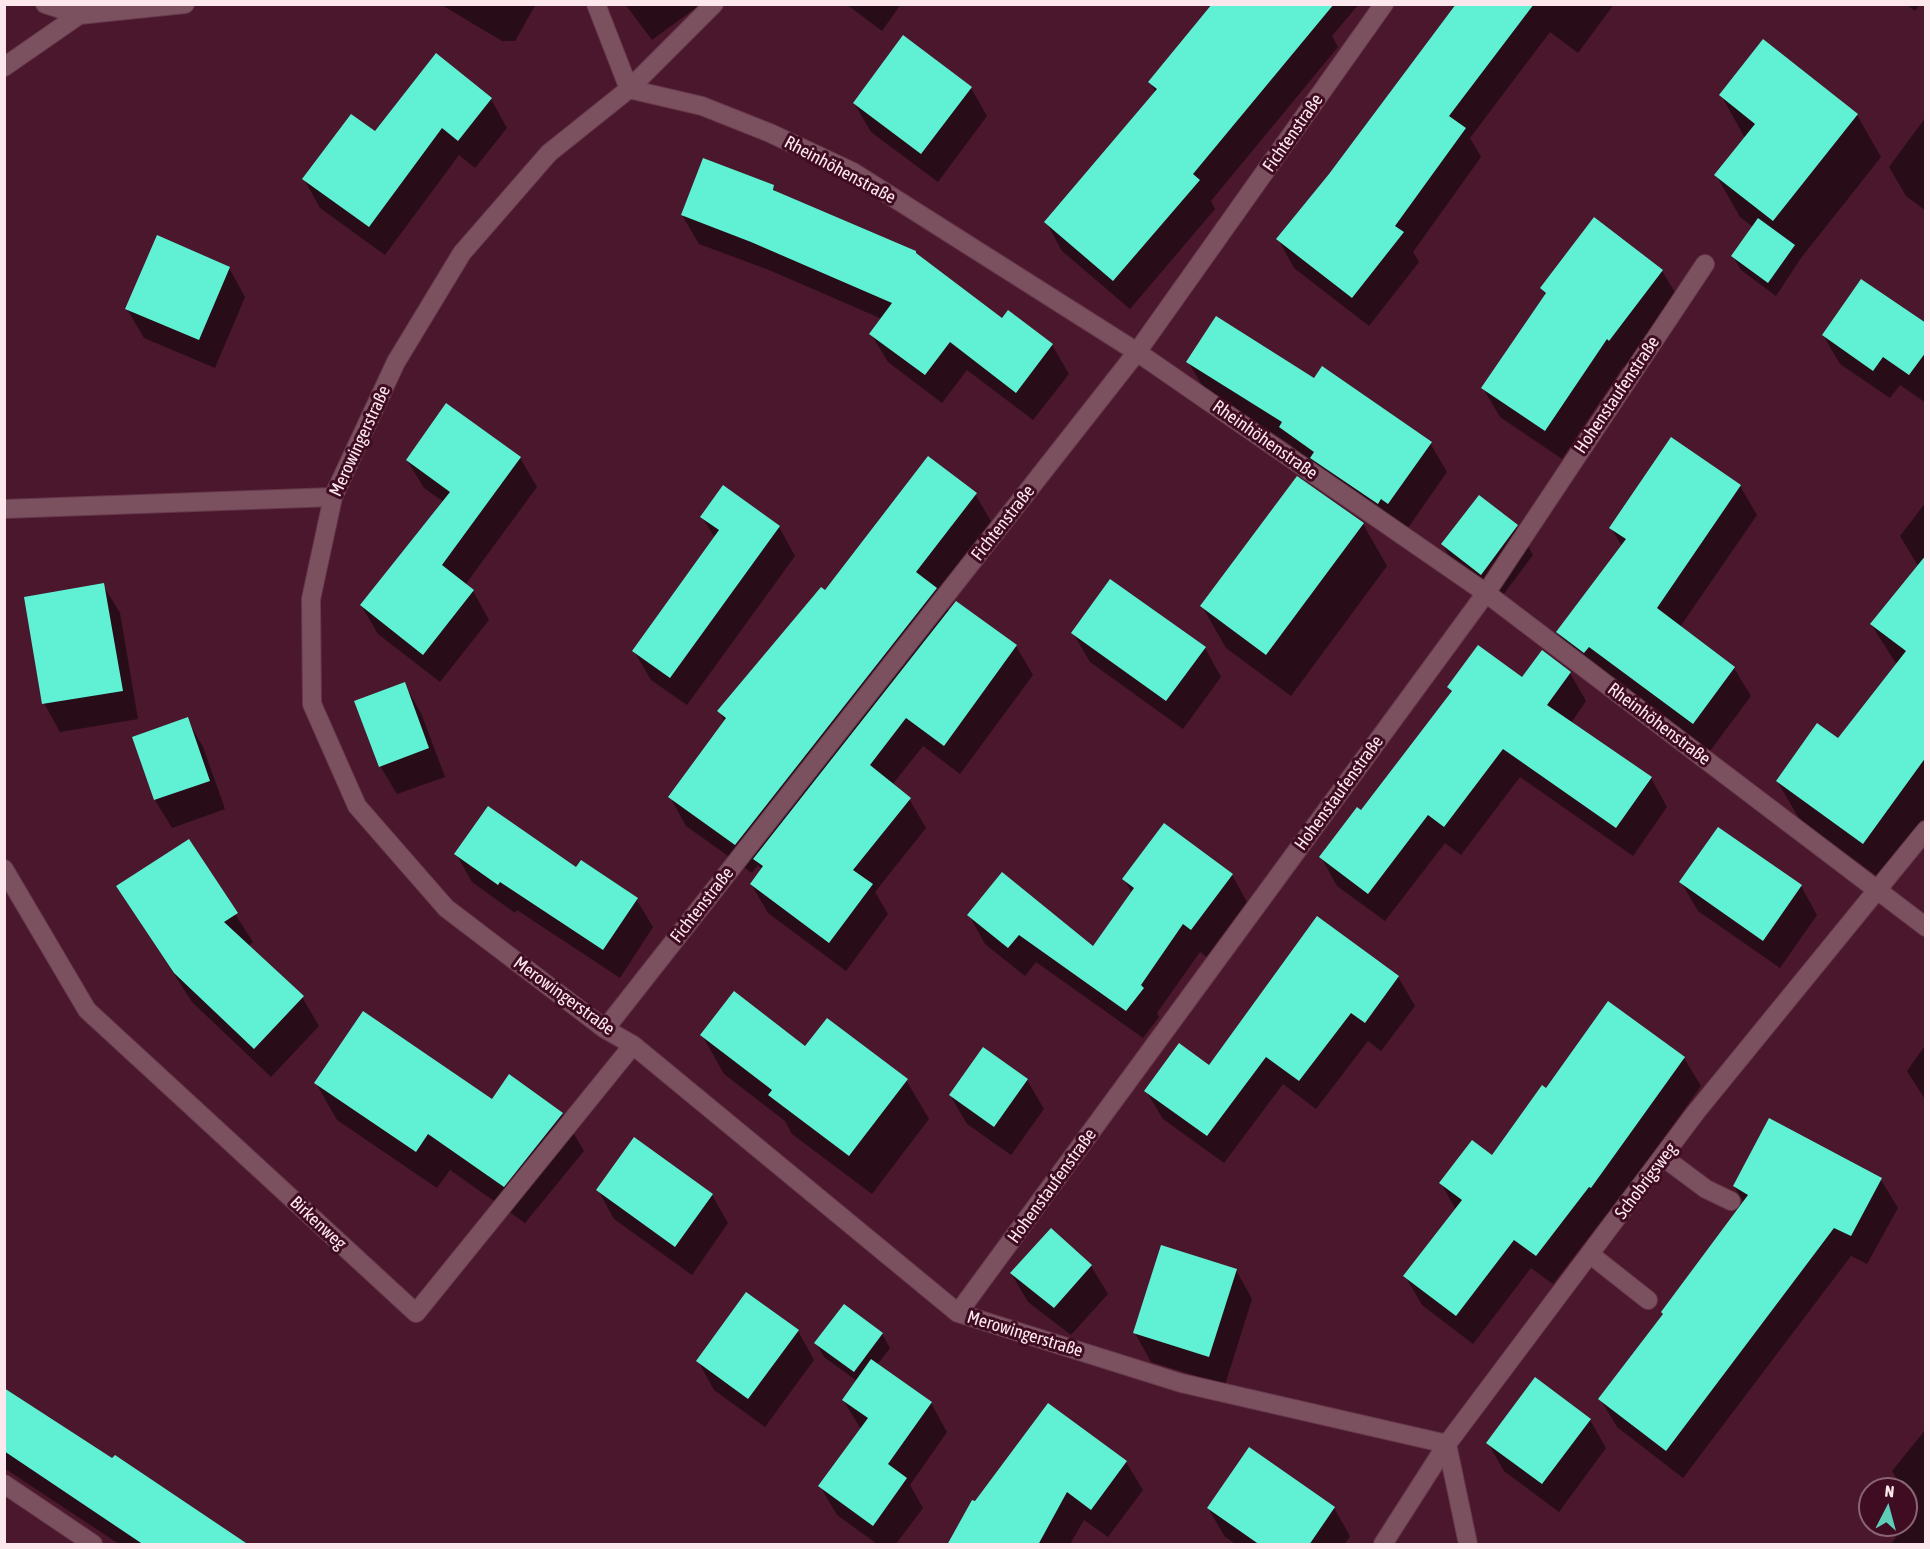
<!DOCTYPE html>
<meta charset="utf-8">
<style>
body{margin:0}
#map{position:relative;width:1930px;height:1549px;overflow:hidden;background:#4b172c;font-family:"Asap Condensed",sans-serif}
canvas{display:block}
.frame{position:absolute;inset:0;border:6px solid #fce7ed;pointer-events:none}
.north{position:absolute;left:1858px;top:1477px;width:60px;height:60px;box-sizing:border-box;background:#3f0c22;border:2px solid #8b6473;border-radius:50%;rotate:6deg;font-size:16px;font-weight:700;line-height:24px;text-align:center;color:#fce7ed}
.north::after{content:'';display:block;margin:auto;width:21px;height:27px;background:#5eceb8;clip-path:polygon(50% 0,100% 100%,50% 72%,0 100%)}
</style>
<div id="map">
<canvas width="1930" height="1549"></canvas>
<div class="frame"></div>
<div class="north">N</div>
</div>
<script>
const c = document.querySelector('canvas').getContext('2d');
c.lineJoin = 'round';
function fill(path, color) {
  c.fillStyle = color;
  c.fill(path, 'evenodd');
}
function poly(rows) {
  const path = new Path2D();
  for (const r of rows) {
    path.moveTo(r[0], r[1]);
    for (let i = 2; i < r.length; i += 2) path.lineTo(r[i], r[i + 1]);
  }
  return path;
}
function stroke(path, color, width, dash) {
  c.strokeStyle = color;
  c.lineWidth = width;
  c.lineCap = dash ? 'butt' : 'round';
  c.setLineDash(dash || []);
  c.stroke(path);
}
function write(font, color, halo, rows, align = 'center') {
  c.font = font + ' "Asap Condensed",sans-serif';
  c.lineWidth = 6;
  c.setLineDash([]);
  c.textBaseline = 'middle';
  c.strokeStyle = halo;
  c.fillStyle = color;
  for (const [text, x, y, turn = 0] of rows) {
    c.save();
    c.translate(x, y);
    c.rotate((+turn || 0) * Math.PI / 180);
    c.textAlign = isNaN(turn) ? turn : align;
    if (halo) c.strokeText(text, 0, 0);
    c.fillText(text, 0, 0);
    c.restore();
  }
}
fill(poly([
 [440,4,536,4,515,41,502,41],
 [625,4,701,4,652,40],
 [846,4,901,4,882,31],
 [1214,4,1359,4,1332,36,1338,47,1211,201,1215,209,1130,309,1062,251,1046,222,1156,93,1150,82],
 [1459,4,1614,4,1578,53,1550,32,1470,138,1481,157,1413,252,1419,262,1369,326,1294,268,1278,239,1330,175],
 [1906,4,1920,4,1915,11],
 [436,55,491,99,507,128,475,168,459,155,385,255,320,208,304,179,375,133],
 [971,88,987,116,938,182,871,132,854,103],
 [1721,95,1857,115,1881,157,1801,258,1776,296,1741,270,1733,256,1753,227,1740,217,1716,175,1745,138],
 [1926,117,1926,211,1906,196,1889,167],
 [773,187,777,193,918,257,1002,320,1008,312,1052,345,1069,374,1033,420,967,370,942,403,888,362,871,334,882,319,769,270,699,244,682,215],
 [229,268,245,297,215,368,144,338,127,309],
 [1662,271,1679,299,1626,368,1623,367,1562,459,1500,417,1483,388,1546,296,1542,289],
 [1926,325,1926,403,1900,385,1890,398,1840,364,1823,335],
 [1188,362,1314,380,1430,443,1447,472,1405,532,1297,456,1291,445,1205,390],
 [520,458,537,487,465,585,473,591,489,620,440,682,378,634,361,605,444,502,424,488,407,460],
 [1740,486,1757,515,1680,627,1734,668,1751,696,1710,751,1606,674,1574,660,1557,632,1622,546,1611,528],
 [975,494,992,523,938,592,949,611,1016,646,1033,675,960,774,923,746,892,785,909,799,926,828,875,892,888,914,846,971,768,913,751,884,762,870,758,865,752,873,686,826,670,797,725,722,719,711,825,592],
 [1926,502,1926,826,1885,882,1800,820,1777,781,1839,740,1897,665,1871,624,1918,566,1900,536],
 [702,517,779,527,795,556,687,705,651,680,634,651,715,538],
 [1363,524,1387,566,1291,696,1226,648,1202,606],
 [1516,526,1533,555,1497,603,1459,573,1442,544],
 [103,585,120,613,138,719,60,732,44,703],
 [1073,633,1205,648,1221,677,1183,729,1090,662],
 [1570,673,1586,701,1571,723,1651,778,1667,807,1633,856,1520,777,1461,855,1445,843,1385,921,1337,886,1321,857,1361,812,1452,693,1449,687],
 [404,684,421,713,445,777,397,794,380,766],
 [187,719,203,747,225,809,172,828,155,800,133,738],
 [188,841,253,942,248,946,302,997,319,1026,271,1077,192,1002,118,887],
 [456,854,576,869,636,899,653,927,620,978,517,910,515,913,472,882],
 [1232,875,1248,904,1208,958,1200,952,1157,1013,1159,1017,1143,1038,1036,962,1025,976,985,944,969,915,1093,948,1132,893,1124,879],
 [1681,882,1801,886,1817,915,1780,968,1698,911],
 [1317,918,1398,977,1415,1006,1381,1051,1368,1041,1316,1109,1283,1084,1224,1163,1163,1119,1146,1091,1209,1067],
 [702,1035,906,1080,929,1119,872,1194,792,1134,785,1121,724,1074],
 [1926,1044,1926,1101,1907,1071],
 [984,1049,1027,1080,1044,1109,1011,1155,967,1124,950,1095],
 [1684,1058,1701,1086,1608,1216,1606,1215,1553,1284,1531,1268,1473,1344,1422,1305,1405,1276,1456,1210,1441,1183,1492,1157,1546,1090],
 [316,1083,492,1101,562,1114,584,1151,525,1223,450,1170,437,1188,337,1120],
 [1881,1180,1898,1208,1867,1264,1851,1256,1683,1478,1617,1427,1600,1399,1664,1315,1744,1203,1734,1186],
 [598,1190,712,1195,728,1223,692,1275,614,1219],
 [1091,1266,1108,1294,1071,1335,1028,1302,1011,1273],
 [1236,1270,1252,1299,1225,1385,1151,1362,1135,1333],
 [798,1331,814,1360,765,1427,714,1390,698,1361],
 [882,1334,890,1348,877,1365,931,1403,947,1432,910,1485,923,1508,896,1544,877,1544,837,1515,820,1486,861,1429,843,1400,857,1381,824,1357,816,1343],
 [4,1390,244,1544,119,1544,4,1468],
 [1590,1420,1606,1448,1559,1512,1504,1471,1488,1443],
 [1926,1429,1926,1544,1891,1544,1919,1507,1909,1499,1906,1489,1903,1489,1892,1471],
 [1126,1462,1143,1490,1108,1537,1084,1520,1070,1544,948,1544],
 [1208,1508,1334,1508,1350,1536,1345,1544,1236,1544,1225,1537]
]), '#0007');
fill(poly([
 [1212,4,1334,4,1193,174,1200,180,1113,281,1044,222,1157,89,1148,82],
 [1456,4,1534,4,1449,116,1466,128,1395,226,1404,232,1352,298,1276,239,1329,174],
 [903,35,972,87,921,154,853,103],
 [1763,39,1858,114,1773,221,1714,175,1755,124,1719,95],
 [436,53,492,98,458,141,442,128,369,227,302,179,351,114,375,131],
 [703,158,774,185,773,190,916,251,916,253,1002,318,1008,310,1053,344,1016,393,950,342,925,375,869,334,892,303,751,242,681,215],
 [1594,217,1663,270,1609,341,1607,339,1545,431,1481,388,1546,293,1540,288],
 [1758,218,1795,245,1768,283,1731,256],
 [157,235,230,267,199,340,125,309],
 [1861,279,1926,323,1926,352,1909,375,1883,357,1873,371,1822,335],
 [1216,316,1314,378,1322,366,1432,442,1388,504,1381,499,1378,504,1310,458,1314,452,1279,427,1282,422,1186,362],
 [446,403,521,457,442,565,474,590,423,655,360,605,450,492,406,460],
 [1671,437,1741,485,1657,608,1735,667,1693,724,1589,647,1584,653,1556,632,1626,539,1609,528],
 [928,456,977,493,916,572,937,588,735,845,668,797,726,718,717,711,821,587,825,590],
 [1297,476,1364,523,1266,655,1200,606],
 [723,485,780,526,670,678,632,651,719,530,700,517],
 [1479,495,1518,525,1481,575,1441,544],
 [1926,555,1926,757,1863,844,1776,781,1817,723,1838,738,1906,651,1870,624],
 [1110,579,1206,647,1166,701,1071,633],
 [104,583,123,691,42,704,24,597],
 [956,601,1017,645,944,746,906,718,870,765,911,798,853,870,873,884,829,943,750,884,763,866,753,859],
 [1478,645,1522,677,1542,650,1571,672,1547,705,1652,777,1616,828,1503,749,1444,827,1428,815,1368,894,1319,857,1357,807,1361,810,1452,691,1447,687],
 [405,682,429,748,379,767,354,701],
 [188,717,210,781,154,800,132,737],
 [488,806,576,867,581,860,638,898,603,950,500,882,498,885,454,854],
 [1164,823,1233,874,1191,930,1183,924,1141,985,1144,988,1126,1011,1019,935,1008,948,967,915,1002,872,1093,946,1134,888,1122,879],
 [1718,827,1802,885,1763,941,1679,882],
 [189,839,238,913,224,922,304,996,254,1049,174,973,116,886],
 [1317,916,1399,976,1365,1023,1351,1013,1299,1081,1266,1057,1207,1136,1144,1091,1179,1043,1209,1065],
 [734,991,805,1046,827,1018,908,1079,849,1156,768,1095,772,1090,700,1035],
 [1608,1001,1685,1057,1591,1188,1589,1187,1536,1256,1514,1240,1456,1316,1403,1276,1462,1200,1439,1183,1472,1140,1492,1155,1542,1085,1546,1088],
 [363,1011,492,1099,509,1074,563,1113,504,1187,428,1134,416,1152,314,1083],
 [983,1047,1028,1079,994,1127,949,1095],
 [1769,1118,1882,1178,1851,1236,1834,1228,1666,1451,1598,1399,1663,1314,1661,1312,1748,1195,1733,1186],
 [634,1137,713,1194,675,1247,596,1190],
 [1051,1228,1092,1265,1054,1308,1010,1273],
 [1161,1245,1237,1269,1209,1357,1133,1333],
 [746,1292,799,1330,748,1399,696,1361],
 [844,1304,883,1333,854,1372,814,1343],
 [871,1359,932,1402,888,1464,907,1478,873,1526,818,1486,868,1418,842,1400],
 [1535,1377,1591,1419,1542,1484,1486,1443],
 [4,1388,112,1458,115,1455,249,1545,144,1545,4,1451],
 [1048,1403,1127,1461,1091,1510,1067,1492,1038,1545,947,1545,972,1500,975,1501],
 [1249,1447,1335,1507,1309,1545,1260,1545,1207,1508]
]), '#60f0d4');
const service = poly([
 [1663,1157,1706,1189,1731,1201],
 [1591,1255,1648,1300]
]);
const minor = poly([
 [45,4,79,15,185,4],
 [596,4,629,89,702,106,770,133,853,172,1137,352,1486,593,1926,927],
 [714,4,629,89,549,153,462,253,396,362,333,497,311,599,312,704,357,806,446,908,605,1029,633,1045,958,1313,1181,1383,1447,1444,1468,1544],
 [4,67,79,15],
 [4,509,333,497],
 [4,869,87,1010,416,1313,633,1045],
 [605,1029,1137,352,1384,4],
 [958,1313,1486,593,1705,264],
 [4,1484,93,1544],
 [1383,1544,1447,1444,1696,1112,1926,830]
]);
stroke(service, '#67384b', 20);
stroke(minor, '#67384b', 20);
stroke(service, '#7b515f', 18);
stroke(minor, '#7b515f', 18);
write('18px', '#fce7ed', '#3f0c22', [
 ["Fichtenstraße",1293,133,-55],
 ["Rheinhöhenstraße",840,170,28],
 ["Hohenstaufenstraße",1617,395,-56],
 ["Rheinhöhenstraße",1265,440,35],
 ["Merowingerstraße",360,441,-65],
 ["Fichtenstraße",1003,523,-52],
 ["Rheinhöhenstraße",1659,724,37],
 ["Hohenstaufenstraße",1339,793,-54],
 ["Fichtenstraße",702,905,-52],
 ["Merowingerstraße",564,996,36],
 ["Schobrigsweg",1646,1181,-53],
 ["Hohenstaufenstraße",1052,1186,-54],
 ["Birkenweg",318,1223,43],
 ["Merowingerstraße",1025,1334,17]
]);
</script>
